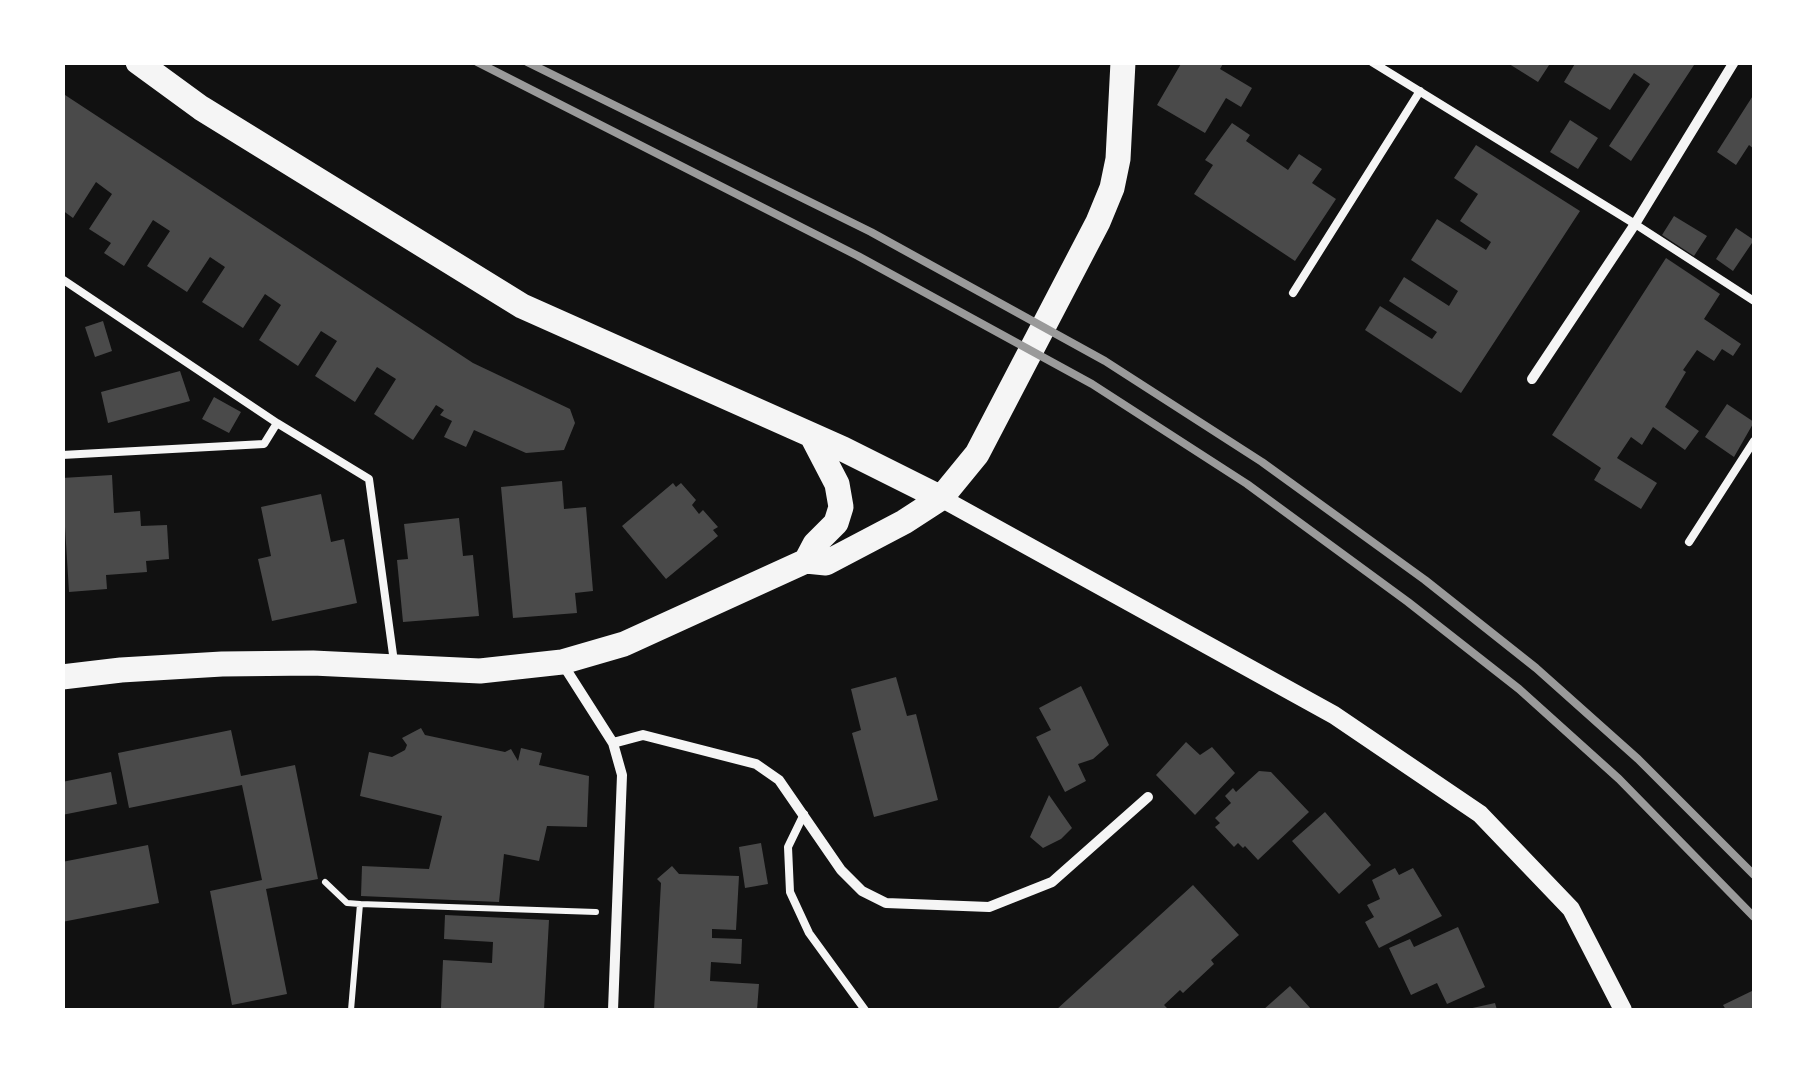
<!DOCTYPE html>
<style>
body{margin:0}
#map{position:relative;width:1817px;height:1073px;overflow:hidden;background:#111;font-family:Figtree,sans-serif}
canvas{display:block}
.frame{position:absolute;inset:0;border:65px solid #fff;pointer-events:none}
</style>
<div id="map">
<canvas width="1817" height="1073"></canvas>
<div class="frame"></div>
</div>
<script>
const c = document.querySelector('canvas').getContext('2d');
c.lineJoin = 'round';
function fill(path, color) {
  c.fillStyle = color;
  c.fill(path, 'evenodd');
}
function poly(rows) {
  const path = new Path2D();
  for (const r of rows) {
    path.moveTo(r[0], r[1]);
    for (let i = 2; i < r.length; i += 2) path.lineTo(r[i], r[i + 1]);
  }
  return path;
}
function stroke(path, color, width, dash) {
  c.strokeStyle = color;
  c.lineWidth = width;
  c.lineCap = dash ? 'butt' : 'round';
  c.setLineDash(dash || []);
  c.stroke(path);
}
fill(poly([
 [1182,62,1224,62,1220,69,1252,88,1241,107,1226,98,1205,133,1157,105],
 [1506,62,1551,62,1538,82],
 [1576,62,1696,62,1631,161,1609,146,1650,84,1634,73,1610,110,1564,82],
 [62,93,473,363,570,409,575,423,564,450,526,453,474,430,466,447,444,437,452,421,440,415,444,410,436,405,413,440,374,414,396,379,377,367,355,402,315,376,337,341,321,331,298,366,259,340,281,305,265,294,243,328,202,302,225,267,210,257,187,292,147,266,170,231,153,220,124,266,104,253,111,243,89,229,112,194,96,182,73,218,62,210],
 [1754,94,1754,149,1749,145,1736,165,1717,152],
 [1570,120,1598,138,1578,169,1550,152],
 [1232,123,1250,135,1246,141,1288,170,1299,154,1322,169,1312,183,1336,199,1295,261,1194,194,1213,165,1205,160],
 [1476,145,1580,211,1461,393,1365,330,1380,306,1432,339,1437,332,1389,301,1404,277,1449,306,1458,291,1411,260,1437,219,1486,250,1491,242,1460,221,1478,194,1454,178],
 [1674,216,1707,236,1694,256,1662,235],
 [1736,228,1754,240,1733,271,1716,259],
 [1666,258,1720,294,1704,319,1741,344,1733,356,1722,349,1714,361,1697,350,1683,370,1686,372,1665,407,1699,431,1685,450,1653,427,1642,445,1631,437,1617,458,1657,483,1641,509,1594,480,1601,468,1552,435],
 [103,321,112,351,95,357,85,327],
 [180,371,190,401,108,423,101,392],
 [214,397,241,412,229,433,202,419],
 [1727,404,1754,422,1734,457,1705,437],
 [112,475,114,513,140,511,141,526,167,525,169,559,146,561,147,572,106,575,107,589,69,592,62,478],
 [562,481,564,509,586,507,593,591,575,593,577,613,513,618,501,487],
 [673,483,676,487,681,483,696,500,692,505,699,514,703,510,718,527,713,530,718,536,666,579,622,526],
 [321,494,331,542,344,539,357,603,272,621,258,559,271,556,261,507],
 [459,518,463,556,473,555,479,616,403,622,397,560,408,559,404,524],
 [896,677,907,716,916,714,938,800,874,817,852,733,861,730,851,689],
 [1081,686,1109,745,1093,759,1078,764,1086,781,1065,792,1036,737,1051,730,1039,708],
 [421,728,425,735,505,752,511,749,518,761,521,748,542,753,539,765,589,776,587,827,547,826,539,861,504,854,499,902,361,896,362,866,429,869,442,816,360,796,369,752,392,757,405,750,407,745,402,738],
 [231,730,241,776,295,765,318,879,266,889,287,994,232,1005,210,891,262,880,242,785,129,808,118,753],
 [1186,742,1200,755,1212,747,1235,773,1195,815,1156,775],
 [1259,771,1271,772,1309,812,1258,860,1245,846,1243,848,1238,843,1234,847,1215,827,1220,823,1215,818,1231,803,1225,796,1233,788,1236,792],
 [111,772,117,804,62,815,62,782],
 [1049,795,1072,828,1061,839,1043,848,1030,837],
 [1325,812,1371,865,1339,894,1292,841],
 [761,843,768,884,745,888,739,847],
 [148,845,159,903,62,922,62,862],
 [672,866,679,874,739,876,736,930,712,929,712,938,742,939,741,964,711,962,710,981,759,984,757,1010,654,1010,661,883,657,879],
 [1395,868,1399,875,1413,868,1442,916,1379,948,1365,922,1374,917,1367,905,1380,899,1372,880],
 [1193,885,1239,935,1211,960,1214,964,1183,993,1180,990,1164,1005,1167,1008,1165,1010,1056,1010],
 [445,915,549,920,544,1010,441,1008,443,960,492,963,493,942,444,939],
 [1458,927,1485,987,1447,1004,1437,983,1411,995,1389,948,1410,939,1414,947],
 [1290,986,1312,1010,1263,1010],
 [1754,990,1754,1010,1726,1010,1723,1005],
 [1495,1003,1497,1010,1469,1010,1468,1009]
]), '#4a4a4a');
stroke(poly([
 [325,882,347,903,360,904],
 [351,1010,360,904,596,912]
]), '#f5f5f5', 6);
stroke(poly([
 [1372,62,1635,224,1754,301],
 [62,279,277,423,369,479,394,662],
 [1293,293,1420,91],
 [62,455,264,444,277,423],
 [1689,542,1754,441],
 [804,814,788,847,790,892,809,933,865,1010]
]), '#f5f5f5', 8);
stroke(poly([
 [1532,379,1635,224,1734,62],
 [562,663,613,743,622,775,613,1010],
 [613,743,643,735,756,764,779,780,841,870,862,891,886,903,989,907,1052,882,1148,797]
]), '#f5f5f5', 10);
stroke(poly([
 [941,498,1334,715,1480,814,1571,909,1623,1010]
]), '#f5f5f5', 18);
stroke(poly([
 [138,62,201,108,522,306,843,449,941,498],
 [806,561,815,544,836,523,841,507,837,484,812,436],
 [62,677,121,670,222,664,313,663,480,671,562,662,624,644,806,561,826,563,904,522,941,498,977,454,1098,222,1112,188,1118,159,1123,62]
]), '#f5f5f5', 25);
stroke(poly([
 [477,62,858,256,1092,384,1247,484,1408,602,1519,689,1619,779,1754,917],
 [527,62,871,232,1105,361,1262,462,1425,580,1536,668,1638,759,1754,875]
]), '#9a9a9a', 8);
</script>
